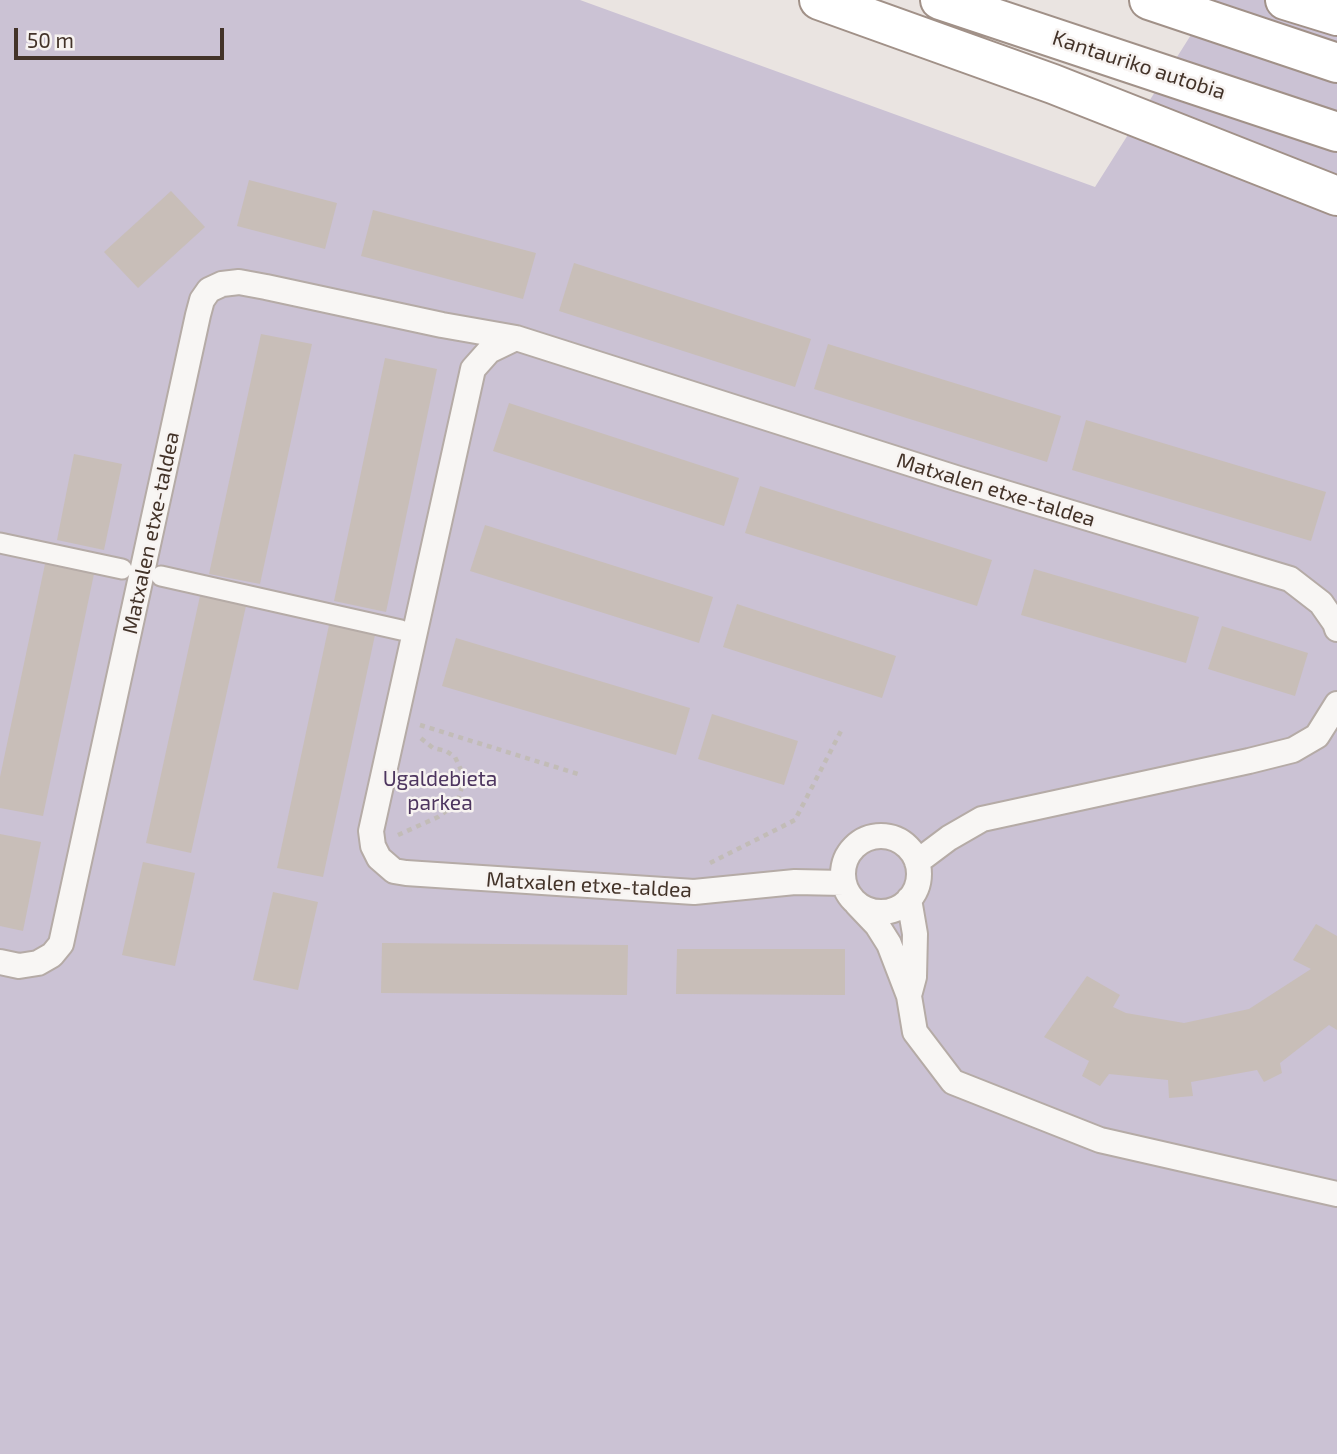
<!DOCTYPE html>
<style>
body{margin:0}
#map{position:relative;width:1337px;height:1454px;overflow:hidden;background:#eae4e1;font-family:"Exo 2",sans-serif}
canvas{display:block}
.scale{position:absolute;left:14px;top:28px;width:210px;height:32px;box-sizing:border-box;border:4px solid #433329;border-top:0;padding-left:9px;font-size:21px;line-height:24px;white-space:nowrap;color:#433329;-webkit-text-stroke:5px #f7f3f1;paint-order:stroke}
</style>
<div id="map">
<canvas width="1337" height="1454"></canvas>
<div class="scale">50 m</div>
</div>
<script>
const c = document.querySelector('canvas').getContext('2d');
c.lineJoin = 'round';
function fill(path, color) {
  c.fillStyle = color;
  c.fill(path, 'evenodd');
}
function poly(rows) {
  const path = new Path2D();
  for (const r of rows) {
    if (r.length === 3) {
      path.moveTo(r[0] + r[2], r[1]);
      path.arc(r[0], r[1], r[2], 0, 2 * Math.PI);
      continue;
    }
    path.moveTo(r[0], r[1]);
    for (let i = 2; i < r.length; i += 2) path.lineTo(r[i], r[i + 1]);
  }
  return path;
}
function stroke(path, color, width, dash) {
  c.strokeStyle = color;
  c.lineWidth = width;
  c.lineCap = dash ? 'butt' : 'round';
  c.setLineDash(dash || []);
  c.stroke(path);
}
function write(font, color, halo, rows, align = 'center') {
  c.font = font + ' "Exo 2",sans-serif';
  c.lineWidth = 5;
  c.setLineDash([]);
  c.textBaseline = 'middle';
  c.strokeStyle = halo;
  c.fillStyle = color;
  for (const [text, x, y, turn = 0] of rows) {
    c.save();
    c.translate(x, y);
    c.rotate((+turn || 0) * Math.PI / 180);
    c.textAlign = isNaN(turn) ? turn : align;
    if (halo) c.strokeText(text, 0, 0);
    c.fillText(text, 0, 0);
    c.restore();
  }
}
fill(poly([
 [0,0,580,0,1095,187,1213,0,1337,0,1337,1454,0,1454]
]), '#cbc2d4');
fill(poly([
 [249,180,337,203,325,249,237,226],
 [171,191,205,227,138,288,104,252],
 [373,210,536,253,523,299,361,256],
 [574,263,811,339,795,387,559,311],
 [261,334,312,344,260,584,209,574],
 [828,344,1061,416,1047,462,814,389],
 [385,358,437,369,386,612,334,601],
 [509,403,739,478,724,526,493,451],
 [1086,420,1326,492,1311,541,1072,470],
 [74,454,122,464,104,550,57,540],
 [760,486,992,560,977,606,745,533],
 [485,525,713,597,699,643,470,571],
 [45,564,94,574,43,816,0,808,0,777],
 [1034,569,1199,617,1186,663,1021,615],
 [200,596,246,606,191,853,146,843],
 [737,604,896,656,882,698,723,647],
 [329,625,375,635,323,877,277,868],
 [1222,626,1308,653,1295,696,1208,669],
 [456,638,690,708,676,755,442,686],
 [712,714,798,741,784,785,698,759],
 [0,834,41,842,23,931,0,926],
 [143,862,195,873,175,966,122,955],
 [273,892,318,902,298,990,253,980],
 [1316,924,1337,936,1337,1030,1329,1025,1280,1063,1282,1073,1264,1082,1257,1070,1191,1082,1193,1096,1169,1098,1168,1080,1109,1074,1100,1086,1082,1076,1089,1061,1044,1037,1087,976,1120,995,1113,1007,1126,1013,1184,1023,1249,1009,1311,969,1293,960],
 [382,943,628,945,627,995,381,993],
 [677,949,845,949,845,995,676,994]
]), '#c8beb8');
const pedestrian = poly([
 [0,543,122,569],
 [161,576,401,630]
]);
const minor = poly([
 [516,338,489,351,473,369,371,831,373,846,379,858,394,871,406,873,694,892,795,882,844,883],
 [881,874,38],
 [917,862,949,838,982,819,1249,761,1293,750,1317,736,1337,704],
 [909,899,915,934,914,977,910,992],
 [857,904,877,925,889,944,909,996,915,1032,953,1082,1100,1140,1337,1194],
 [0,962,19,966,38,963,52,955,61,944,198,315,202,300,209,290,222,284,239,282,266,287,442,325,516,338,959,479,1290,579,1321,603,1335,623,1337,629]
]);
const motorway = poly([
 [819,0,1053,84,1337,196],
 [940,0,1337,132],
 [1149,0,1337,63],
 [1285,0,1337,16]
]);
stroke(pedestrian, '#b5aba6', 23);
stroke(minor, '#b5aba6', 28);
stroke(motorway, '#a19188', 42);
stroke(poly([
 [420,725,578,774],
 [398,835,438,817,457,803,461,790,461,770,455,757,446,751,433,748,418,736],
 [710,863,795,820,841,731]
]), '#c2bcb7', 4.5, [5, 5]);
stroke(pedestrian, '#f8f6f4', 19);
stroke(minor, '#f8f6f4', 24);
stroke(motorway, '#fff', 38);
write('21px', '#433329', '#f7f3f1', [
 ["Kantauriko autobia",1139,65,18],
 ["Matxalen etxe-taldea",996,490,17],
 ["Matxalen etxe-taldea",151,533,-78],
 ["Matxalen etxe-taldea",589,885,3]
]);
write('21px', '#4d355f', '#f7f3f1', [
 ["Ugaldebieta",440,779],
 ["parkea",440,803]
]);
</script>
